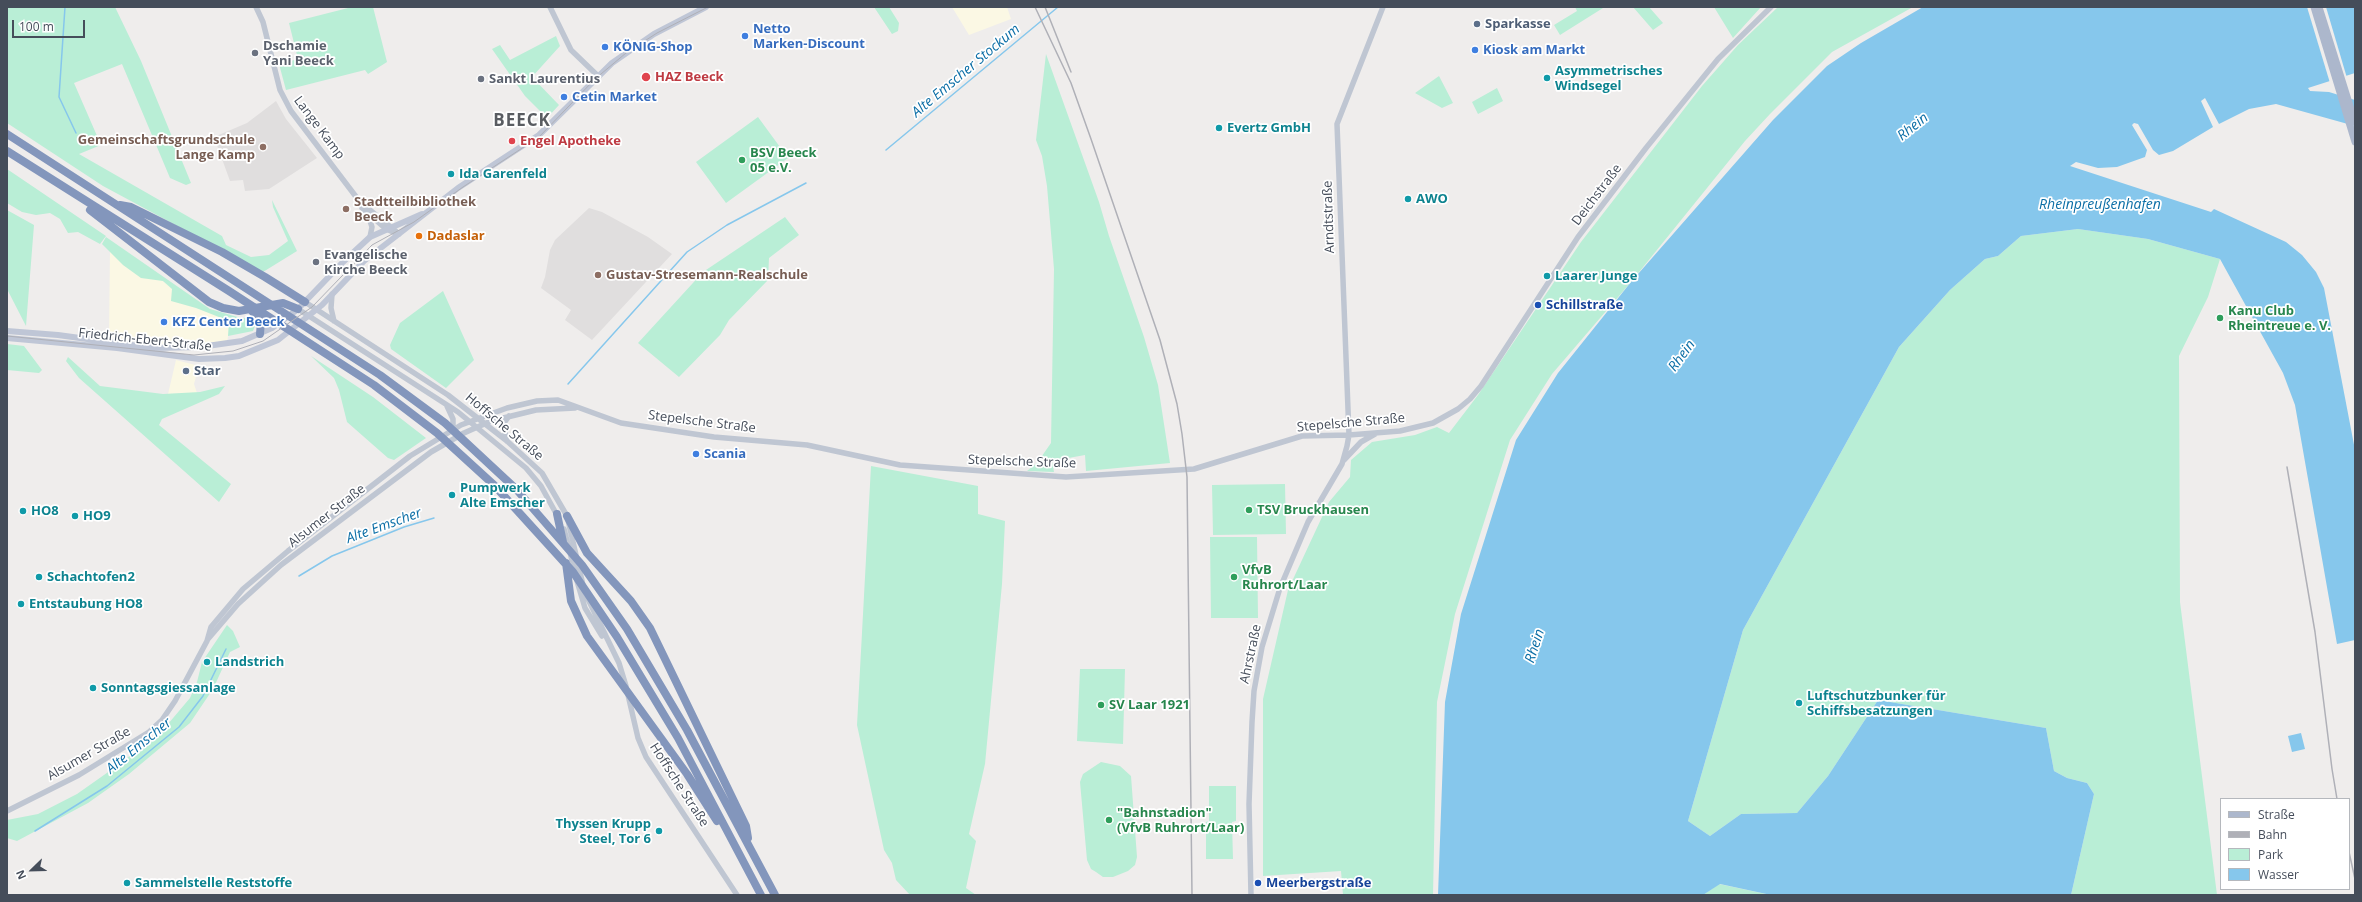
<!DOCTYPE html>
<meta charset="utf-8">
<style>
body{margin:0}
#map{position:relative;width:2362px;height:902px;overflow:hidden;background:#efedec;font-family:"Open Sans",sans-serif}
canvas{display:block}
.frame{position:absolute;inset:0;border:8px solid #454d5a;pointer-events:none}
.legend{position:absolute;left:2220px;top:798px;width:130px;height:92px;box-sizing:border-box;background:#fff;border:1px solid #b5b8bd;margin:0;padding:5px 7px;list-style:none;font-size:12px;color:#454d5a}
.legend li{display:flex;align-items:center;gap:8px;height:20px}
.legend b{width:20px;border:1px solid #b5b8bd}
.north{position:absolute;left:12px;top:850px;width:40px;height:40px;-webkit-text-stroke:3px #fff;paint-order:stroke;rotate:247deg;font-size:11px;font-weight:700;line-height:16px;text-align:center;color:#454d5a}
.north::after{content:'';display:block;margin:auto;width:14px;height:18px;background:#454d5a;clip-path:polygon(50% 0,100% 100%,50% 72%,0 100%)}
.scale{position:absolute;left:12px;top:20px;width:73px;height:18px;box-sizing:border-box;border:2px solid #454d5a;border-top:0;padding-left:5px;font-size:12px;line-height:14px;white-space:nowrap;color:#454d5a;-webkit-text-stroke:3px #fff;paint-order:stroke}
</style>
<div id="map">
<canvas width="2362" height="902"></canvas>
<div class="frame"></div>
<ul class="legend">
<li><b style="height:5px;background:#acb7cc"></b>Straße</li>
<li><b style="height:5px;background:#afb0b7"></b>Bahn</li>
<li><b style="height:11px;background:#b9eed6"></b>Park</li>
<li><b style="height:11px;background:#86c7ec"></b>Wasser</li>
</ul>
<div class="north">N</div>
<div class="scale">100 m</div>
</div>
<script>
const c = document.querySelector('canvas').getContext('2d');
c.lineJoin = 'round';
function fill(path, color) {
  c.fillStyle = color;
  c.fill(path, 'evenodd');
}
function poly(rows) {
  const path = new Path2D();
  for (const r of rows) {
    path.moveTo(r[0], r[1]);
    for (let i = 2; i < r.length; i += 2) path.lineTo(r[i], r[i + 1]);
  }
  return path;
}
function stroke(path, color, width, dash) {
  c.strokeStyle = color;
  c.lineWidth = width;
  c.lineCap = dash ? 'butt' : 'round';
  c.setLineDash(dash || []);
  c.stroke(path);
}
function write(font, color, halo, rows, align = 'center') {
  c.font = font + ' "Open Sans",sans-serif';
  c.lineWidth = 3.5;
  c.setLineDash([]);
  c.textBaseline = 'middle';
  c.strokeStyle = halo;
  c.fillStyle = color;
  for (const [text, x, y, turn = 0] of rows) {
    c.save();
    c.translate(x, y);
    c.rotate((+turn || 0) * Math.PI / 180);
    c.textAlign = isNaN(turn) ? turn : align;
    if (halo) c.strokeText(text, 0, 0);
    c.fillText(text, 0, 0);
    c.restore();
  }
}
fill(poly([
 [952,7,1007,7,1011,19,969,35],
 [110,251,161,280,173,288,180,298,232,320,227,341,192,344,158,344,109,336],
 [176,360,199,366,194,384,197,393,168,394]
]), '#fbf8e4');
fill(poly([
 [276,101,286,119,317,158,269,189,245,191,243,180,230,181,214,137,247,123],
 [589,208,602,212,648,237,672,254,592,340,565,320,571,310,541,288,545,277,550,250,555,240]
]), '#e0dede');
fill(poly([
 [7,7,115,7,141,61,191,183,186,185,170,178,122,64,74,83,101,145,79,154,222,236,226,245,251,257,269,255,288,241,273,207,272,200,297,251,263,272,103,186,7,123],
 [352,7,373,7,387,62,368,74,365,70,286,90,279,64,298,59,289,23],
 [874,7,889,7,899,23,898,31,892,34],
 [1575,7,1608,7,1603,8,1560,35,1554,25,1577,11],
 [1633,7,1649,7,1663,23,1653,30],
 [1714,7,1761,7,1733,38],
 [1778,7,1913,7,1832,52,1770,114,1745,141,1631,282,1552,374,1510,440,1455,614,1437,702,1433,895,1343,895,1341,871,1263,876,1263,699,1288,590,1329,502,1350,477,1351,460,1372,442,1415,435,1437,427,1449,433,1478,395,1581,242,1702,86,1738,45],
 [556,36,560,46,532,77,559,105,547,118,525,96,492,49,500,45,510,60],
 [1046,54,1099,202,1109,236,1144,337,1158,385,1170,463,1086,471,1085,455,1052,461,1054,472,1027,471,1037,463,1051,443,1054,269,1047,186,1042,156,1036,140],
 [1439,76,1453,103,1442,108,1415,93],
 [1497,88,1503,101,1478,114,1472,102],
 [758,117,788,158,726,203,696,162],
 [7,169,106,236,100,244,78,232,68,233,60,219,50,213,36,215,22,212,7,203],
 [7,210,34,225,26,326,7,289],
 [785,217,799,235,769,258,768,280,729,320,720,335,679,377,638,343,703,272],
 [2078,229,2148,239,2220,259,2208,297,2179,356,2180,602,2217,895,2071,895,2094,794,2087,783,2067,778,2054,771,2046,728,1878,700,1828,776,1797,813,1741,814,1710,836,1688,821,1743,630,1899,347,1950,290,1985,259,1998,256,2021,236],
 [106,237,210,309,241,318,250,318,255,326,253,331,228,336,229,321,196,308,171,301,172,289,163,281,141,278,123,265,102,244],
 [443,291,474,360,446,388,391,349,390,345,400,323],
 [7,344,24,346,42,370,39,373,7,370],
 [311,356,373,397,426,438,394,460,388,458,347,422,339,390,334,378],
 [68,357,100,386,163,394,200,392,225,386,219,394,162,419,159,425,231,484,219,502,79,378,66,361],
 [871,466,978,486,978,514,1005,521,1002,584,985,764,969,834,976,841,966,888,976,895,910,895,896,880,892,863,884,850,857,725],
 [1285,484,1286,534,1213,535,1212,485],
 [1210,537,1257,537,1258,618,1211,618],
 [227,625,233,631,240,647,230,652,213,689,190,723,129,774,88,803,17,841,7,838,7,820,38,814,77,794,121,763,168,724,190,698,197,682,202,662],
 [1080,669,1125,669,1123,744,1077,741],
 [1101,762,1120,766,1131,776,1137,857,1135,865,1128,871,1113,877,1103,877,1096,872,1091,869,1087,860,1080,782,1083,774],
 [1209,786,1236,786,1236,821,1232,822,1233,859,1206,859,1206,822,1209,821],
 [1719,884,1771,895,1703,895]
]), '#b9eed6');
fill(poly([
 [1923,7,2355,7,2355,73,2308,88,2310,91,2329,92,2355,100,2355,126,2276,104,2249,109,2219,124,2205,98,2201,101,2213,127,2173,151,2159,155,2153,150,2138,124,2134,123,2132,125,2147,150,2145,157,2117,167,2098,168,2076,162,2070,166,2211,212,2214,209,2286,242,2302,255,2316,272,2324,288,2355,450,2355,640,2337,644,2295,405,2283,373,2220,259,2148,239,2078,229,2021,236,1998,256,1985,259,1950,290,1899,347,1743,630,1688,821,1710,836,1741,814,1797,813,1828,776,1878,700,2046,728,2054,771,2067,778,2087,783,2094,794,2071,895,1771,895,1720,884,1703,895,1438,895,1445,702,1461,614,1516,440,1558,373,1631,282,1773,120,1827,66,1861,43],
 [2301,733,2305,749,2292,752,2288,736]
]), '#86c7ec');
fill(poly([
 [2307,7,2326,7,2347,78,2330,83]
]), '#efedec');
stroke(poly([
 [65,7,59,97,76,133],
 [886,150,1058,7],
 [568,384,687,252,727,225,806,183],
 [299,576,332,556,404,527,434,518],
 [35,831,107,786,179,727,203,696,226,649]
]), '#86c7ec', 1.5);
stroke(poly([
 [256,7,263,22,280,90,291,111,360,202,399,234],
 [550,7,571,50,597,75],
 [362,208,386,229,398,234],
 [369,218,372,227,370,237],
 [332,294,331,308,334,321],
 [305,302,448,395,507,441,542,473,567,516,583,585],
 [298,309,458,412,526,468,541,486,558,517],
 [447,406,453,419,453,429],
 [507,441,503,424,509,416],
 [1344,460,1361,442,1375,434],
 [564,529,575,572],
 [577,581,585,608,602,636],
 [587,597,619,663,626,686],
 [208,639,238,604,281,565,431,452,464,433,491,421,536,410,575,408],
 [628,695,638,738,646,757,737,895],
 [7,811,79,775,149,732,162,720,175,701,207,641,211,627,243,589,288,551,410,456,461,425,507,408,537,401,558,400,621,423,641,426,714,437,807,445,900,465,1066,477,1194,469,1302,436,1349,435,1400,431,1433,423,1458,409,1470,399,1481,386,1578,237,1646,148,1718,59,1771,7],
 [1251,895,1249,804,1252,722,1254,691,1262,647,1280,588,1308,522,1342,464,1347,446,1349,435,1337,124,1383,7]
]), '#bfc6d2', 5.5);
stroke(poly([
 [7,331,58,335,153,348,200,347,242,341,272,328,298,309,343,262,370,237,422,214],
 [7,338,117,348,199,359,225,358,239,356,278,340,322,305,364,261,458,188,539,135,612,63,654,34,706,7]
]), '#bfc6d6', 6);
stroke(poly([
 [2314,7,2355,142],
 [2319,7,2355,122]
]), '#acb7cc', 7);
stroke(poly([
 [7,134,380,375,445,423,516,489,582,565,627,629,687,730,775,895],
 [7,151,229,291,374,385,437,433,494,485,573,572,617,637,678,738,761,895],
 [120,205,131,207,222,252,265,277,305,302],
 [90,210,209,302,223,308,239,311,283,303,298,309],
 [251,310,261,321,260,334],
 [557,514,563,542],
 [567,516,587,553,631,601,650,628,746,826,748,838],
 [566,563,571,601,587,636,687,774,717,821]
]), '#8396bc', 8);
stroke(poly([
 [7,336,194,355,233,351,263,341,312,307,372,245,414,222,463,187,539,137,595,79,626,53,657,33,708,7]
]), '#afb0b7', 1);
stroke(poly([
 [1035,7,1071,83,1091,139,1160,340,1177,404,1182,434,1187,477,1192,895],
 [1045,7,1071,72],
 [2287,467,2315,632,2332,769,2337,799],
 [2349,852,2355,879]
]), '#afb0b7', 1.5);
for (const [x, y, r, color] of [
 [1477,24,4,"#5c6f8a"],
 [745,36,4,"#3f7fe0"],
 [605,47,4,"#3f7fe0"],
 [1475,50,4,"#3f7fe0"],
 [255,53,4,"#6b7280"],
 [646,77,5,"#e0444e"],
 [1547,78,4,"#0f9aa8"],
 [481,79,4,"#6b7280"],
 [564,97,4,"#3f7fe0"],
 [1219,128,4,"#0f9aa8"],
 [512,141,4,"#e0444e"],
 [263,147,4,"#8d6e63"],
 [742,160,4,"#2e9e5b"],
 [451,174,4,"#0f9aa8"],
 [1408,199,4,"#0f9aa8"],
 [346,209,4,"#8d6e63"],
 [419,236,4,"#e8710a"],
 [316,262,4,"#6b7280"],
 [598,275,4,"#8d6e63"],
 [1547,276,4,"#0f9aa8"],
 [1538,305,4,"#1a4fb4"],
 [2220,318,4,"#2e9e5b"],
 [164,322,4,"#3f7fe0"],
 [186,371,4,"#5c6f8a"],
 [696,454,4,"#3f7fe0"],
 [452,495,4,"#0f9aa8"],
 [1249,510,4,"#2e9e5b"],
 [23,511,4,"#0f9aa8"],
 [75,516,4,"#0f9aa8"],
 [39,577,4,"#0f9aa8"],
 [1234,577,4,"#2e9e5b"],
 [21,604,4,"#0f9aa8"],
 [207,662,4,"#0f9aa8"],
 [93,688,4,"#0f9aa8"],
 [1799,703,4,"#0f9aa8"],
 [1101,705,4,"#2e9e5b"],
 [1109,820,4,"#2e9e5b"],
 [659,831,4,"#0f9aa8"],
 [127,883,4,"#0f9aa8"],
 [1258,883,4,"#1a4fb4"]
]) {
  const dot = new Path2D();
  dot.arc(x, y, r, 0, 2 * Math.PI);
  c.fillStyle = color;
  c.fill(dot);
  stroke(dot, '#fff', 1.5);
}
write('bold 13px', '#4e5e75', '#fff', [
 ["Sparkasse",1485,24],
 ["Star",194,371]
], 'left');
write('bold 13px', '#366cbe', '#fff', [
 ["Netto",753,29],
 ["Marken-Discount",753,44],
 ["KÖNIG-Shop",613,47],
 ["Kiosk am Markt",1483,50],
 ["Cetin Market",572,97],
 ["KFZ Center Beeck",172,322],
 ["Scania",704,454]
], 'left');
write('bold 13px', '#5b616d', '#fff', [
 ["Dschamie",263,46],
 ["Yani Beeck",263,61],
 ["Sankt Laurentius",489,79],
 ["Evangelische",324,255],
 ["Kirche Beeck",324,270]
], 'left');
write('bold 13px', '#0d838f', '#fff', [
 ["Asymmetrisches",1555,71],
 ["Windsegel",1555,86],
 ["Evertz GmbH",1227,128],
 ["Ida Garenfeld",459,174],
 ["AWO",1416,199],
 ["Laarer Junge",1555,276],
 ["Pumpwerk",460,488],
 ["Alte Emscher",460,503],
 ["HO8",31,511],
 ["HO9",83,516],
 ["Schachtofen2",47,577],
 ["Entstaubung HO8",29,604],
 ["Landstrich",215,662],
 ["Sonntagsgiessanlage",101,688],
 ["Luftschutzbunker für",1807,696],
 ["Schiffsbesatzungen",1807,711],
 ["Thyssen Krupp",651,824,"right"],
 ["Steel, Tor 6",651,839,"right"],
 ["Sammelstelle Reststoffe",135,883]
], 'left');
write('bold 13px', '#be3a42', '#fff', [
 ["HAZ Beeck",655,77],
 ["Engel Apotheke",520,141]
], 'left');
write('13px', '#454d5a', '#fff', [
 ["Lange Kamp",319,128,53],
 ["Deichstraße",1597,195,-53],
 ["Arndtstraße",1329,217,-92],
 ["Friedrich-Ebert-Straße",145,340,6],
 ["Stepelsche Straße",702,422,7],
 ["Stepelsche Straße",1351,423,-5],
 ["Hoffsche Straße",504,427,40],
 ["Stepelsche Straße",1022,462,2],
 ["Alsumer Straße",327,516,-38],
 ["Ahrstraße",1251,654,-78],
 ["Alsumer Straße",89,754,-30],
 ["Hoffsche Straße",679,785,57]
]);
write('bold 13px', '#785e54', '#fff', [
 ["Gemeinschaftsgrundschule",255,140,"right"],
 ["Lange Kamp",255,155,"right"],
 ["Stadtteilbibliothek",354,202],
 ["Beeck",354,217],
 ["Gustav-Stresemann-Realschule",606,275]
], 'left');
write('bold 13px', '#27864d', '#fff', [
 ["BSV Beeck",750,153],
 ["05 e.V.",750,168],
 ["Kanu Club",2228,311],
 ["Rheintreue e. V.",2228,326],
 ["TSV Bruckhausen",1257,510],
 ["VfvB",1242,570],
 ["Ruhrort/Laar",1242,585],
 ["SV Laar 1921",1109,705],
 ["\"Bahnstadion\"",1117,813],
 ["(VfvB Ruhrort/Laar)",1117,828]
], 'left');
write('bold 13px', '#c56008', '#fff', [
 ["Dadaslar",427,236]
], 'left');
write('bold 13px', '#164399', '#fff', [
 ["Schillstraße",1546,305],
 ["Meerbergstraße",1266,883]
], 'left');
write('italic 14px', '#0b6ea6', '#fff', [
 ["Alte Emscher Stockum",966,71,-40],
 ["Rhein",1913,127,-39],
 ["Rheinpreußenhafen",2100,205],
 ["Rhein",1682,356,-54],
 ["Alte Emscher",384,526,-20],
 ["Rhein",1535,646,-72],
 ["Alte Emscher",139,746,-39]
]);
c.letterSpacing = '1px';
write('bold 17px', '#595c61', '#fff', [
 ["BEECK",522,121]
]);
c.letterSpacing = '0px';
</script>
